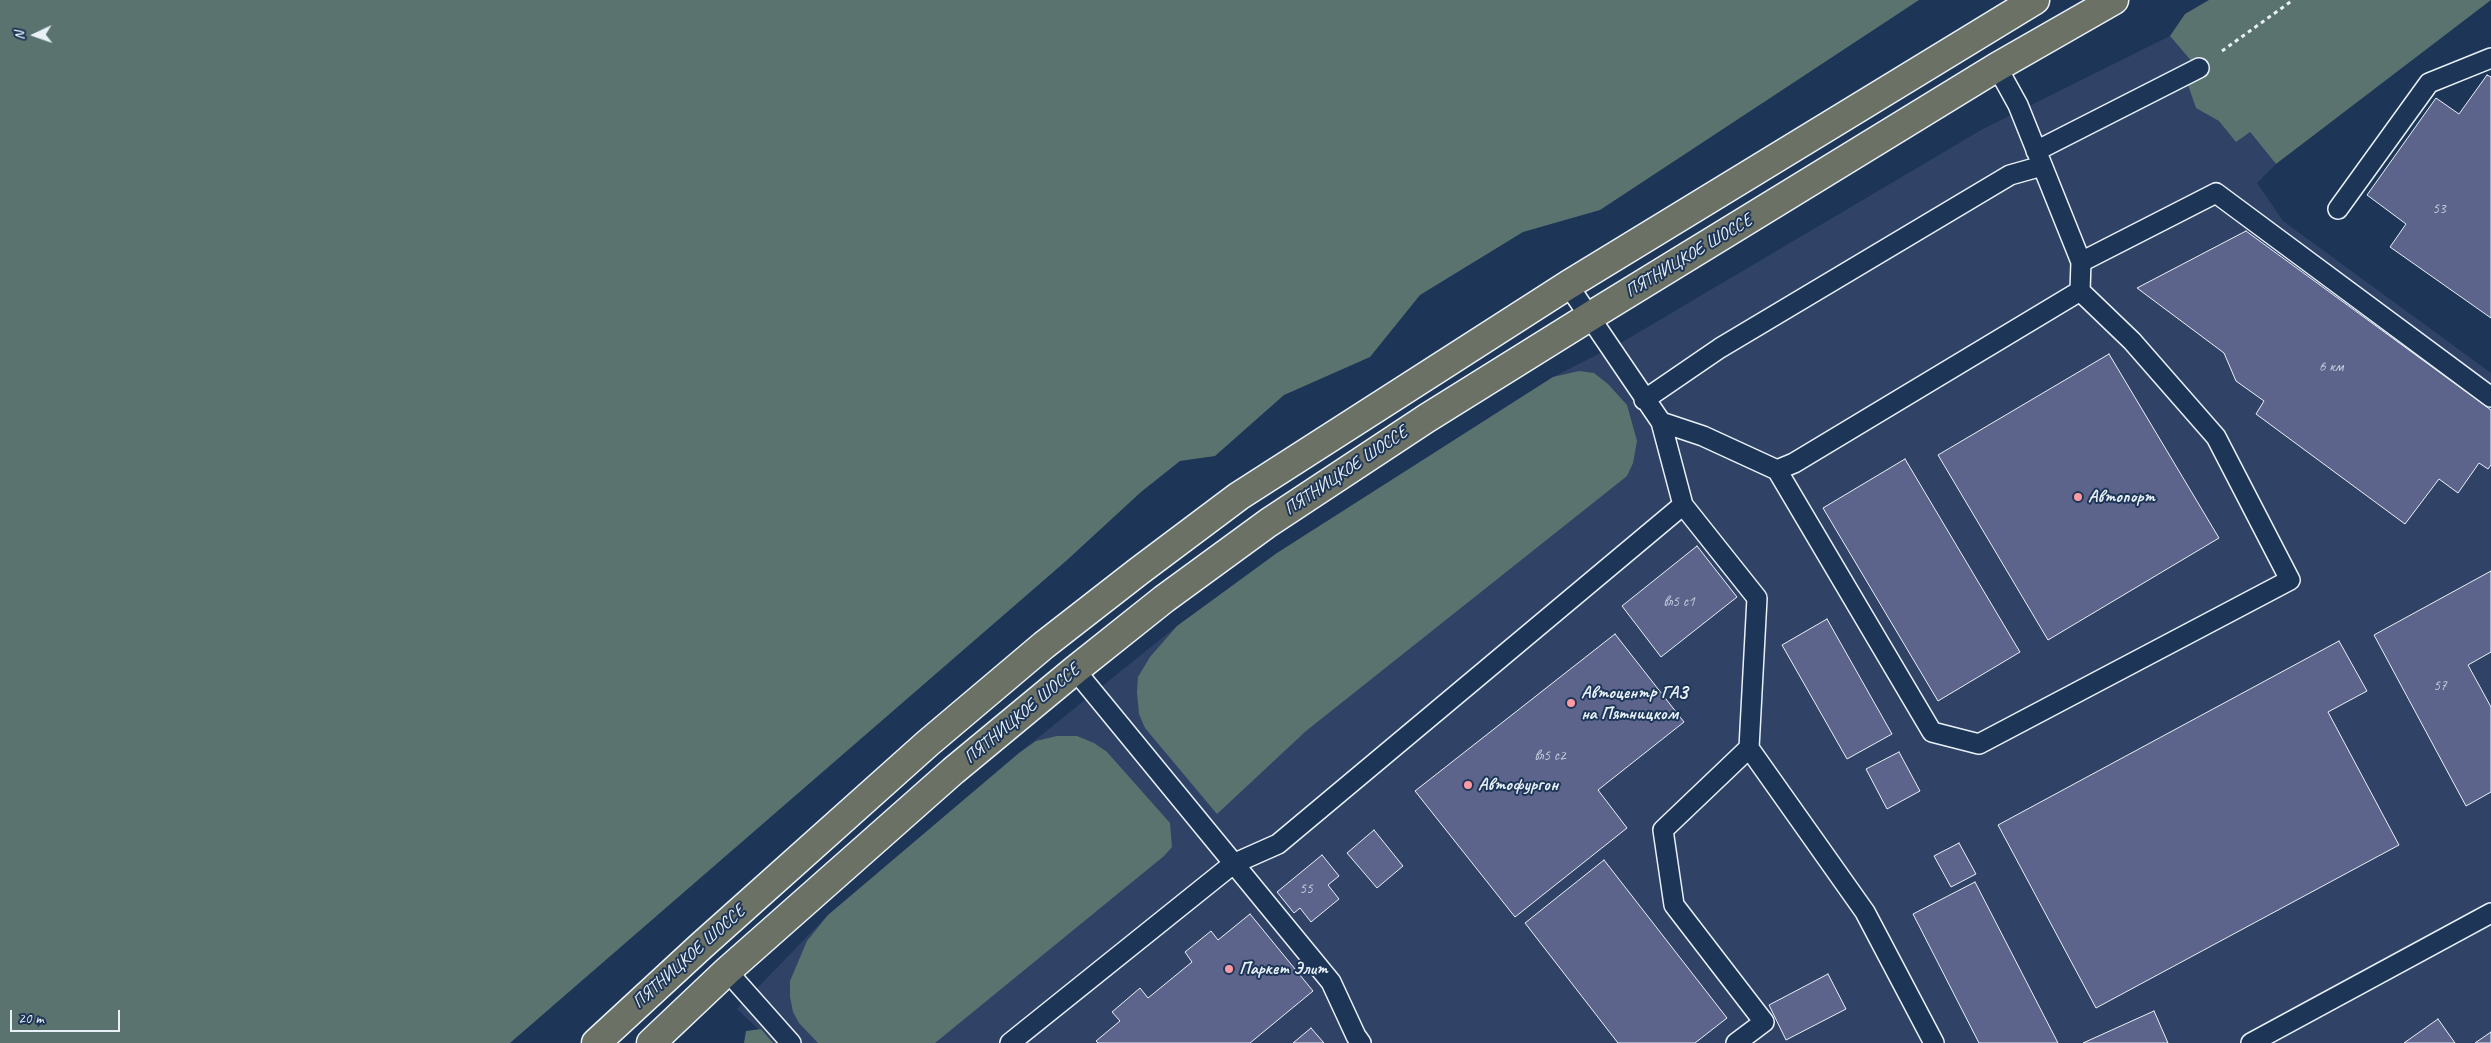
<!DOCTYPE html>
<meta charset="utf-8">
<style>
body{margin:0}
#map{position:relative;width:2491px;height:1043px;overflow:hidden;background:#1d3557;font-family:Caveat,sans-serif}
canvas{display:block}
.north{position:absolute;left:10px;top:10px;width:50px;height:50px;-webkit-text-stroke:4px #1d3557;paint-order:stroke;rotate:267deg;font-size:14px;font-weight:700;line-height:20px;text-align:center;color:#e8f1f8}
.north::after{content:'';display:block;margin:auto;width:18px;height:22px;background:#e8f1f8;clip-path:polygon(50% 0,100% 100%,50% 72%,0 100%)}
.scale{position:absolute;left:10px;top:1010px;width:110px;height:22px;box-sizing:border-box;border:2px solid #e8f1f8;border-top:0;padding-left:6px;font-size:15px;line-height:18px;white-space:nowrap;color:#e8f1f8;-webkit-text-stroke:4px #1d3557;paint-order:stroke}
</style>
<div id="map">
<canvas width="2491" height="1043"></canvas>
<div class="north">N</div>
<div class="scale">20 m</div>
</div>
<script>
const c = document.querySelector('canvas').getContext('2d');
c.lineJoin = 'round';
function fill(path, color) {
  c.fillStyle = color;
  c.fill(path, 'evenodd');
}
function poly(rows) {
  const path = new Path2D();
  for (const r of rows) {
    path.moveTo(r[0], r[1]);
    for (let i = 2; i < r.length; i += 2) path.lineTo(r[i], r[i + 1]);
  }
  return path;
}
function stroke(path, color, width, dash) {
  c.strokeStyle = color;
  c.lineWidth = width;
  c.lineCap = dash ? 'butt' : 'round';
  c.setLineDash(dash || []);
  c.stroke(path);
}
function write(font, color, halo, rows, align = 'center') {
  c.font = font + ' Caveat,sans-serif';
  c.lineWidth = 4;
  c.setLineDash([]);
  c.textBaseline = 'middle';
  c.strokeStyle = halo;
  c.fillStyle = color;
  for (const [text, x, y, turn = 0] of rows) {
    c.save();
    c.translate(x, y);
    c.rotate((+turn || 0) * Math.PI / 180);
    c.textAlign = isNaN(turn) ? turn : align;
    if (halo) c.strokeText(text, 0, 0);
    c.fillText(text, 0, 0);
    c.restore();
  }
}
fill(poly([
 [2170,36,2276,164,2257,183,2283,221,2491,373,2491,1043,773,1043,737,1009,828,915,1019,753,1177,626,1277,553,1553,377,1624,341,1983,129]
]), '#304367');
fill(poly([
 [0,0,1919,0,1600,210,1523,232,1420,295,1370,357,1284,395,1215,456,1180,461,1141,492,1066,561,510,1043,0,1043],
 [2209,0,2491,0,2276,164,2250,132,2236,142,2219,121,2196,108,2187,82,2192,62,2170,36,2185,14],
 [1579,371,1594,373,1608,384,1627,405,1637,441,1633,463,1627,476,1306,731,1217,814,1145,728,1139,714,1137,692,1138,677,1150,657,1177,626,1277,553,1553,377],
 [1057,736,1077,736,1094,743,1107,752,1170,823,1172,847,1164,856,935,1043,818,1043,799,1023,793,1012,790,997,790,981,807,941,828,915,1019,753,1036,741],
 [761,1029,773,1043,744,1043,746,1031]
]), '#5b736f');
const building = poly([
 [2487,75,2491,77,2491,318,2390,247,2406,224,2367,195,2436,98,2459,114,2487,75],
 [2246,231,2491,410,2491,465,2488,469,2479,463,2458,493,2439,479,2405,524,2256,414,2264,401,2236,381,2224,353,2137,288,2246,231],
 [2109,354,2219,538,2048,640,1938,455,2109,354],
 [1905,459,2020,652,1938,701,1823,508,1905,459],
 [1697,546,1737,597,1661,657,1622,606,1697,546],
 [2491,571,2491,652,2468,665,2491,707,2491,792,2466,806,2374,635,2491,571],
 [1827,619,1892,734,1847,759,1782,645,1827,619],
 [1615,634,1684,722,1598,790,1627,828,1515,917,1415,791,1615,634],
 [2339,641,2367,691,2328,712,2399,845,2096,1008,1998,825,2339,641],
 [1899,752,1920,791,1887,809,1866,769,1899,752],
 [1374,830,1403,866,1377,888,1347,853,1374,830],
 [1959,843,1976,874,1951,887,1934,856,1959,843],
 [1322,855,1339,876,1328,885,1339,899,1311,922,1300,908,1294,913,1277,892,1322,855],
 [1604,860,1727,1018,1695,1043,1618,1043,1525,923,1604,860],
 [1975,882,2058,1043,1979,1043,1913,914,1975,882],
 [1250,914,1313,991,1250,1043,1098,1043,1096,1041,1120,1021,1112,1012,1140,988,1148,998,1192,962,1185,952,1211,931,1218,940,1250,914],
 [1828,974,1846,1009,1786,1040,1769,1005,1828,974],
 [2154,1011,2168,1043,2083,1043,2154,1011],
 [2438,1019,2455,1043,2404,1043,2438,1019],
 [1311,1028,1324,1043,1293,1043,1311,1028],
 [2491,1032,2491,1043,2475,1043,2491,1032]
]);
fill(building, '#5d648b');
stroke(building, '#e8f1f8', 1);
const lane = poly([
 [2036,151,2199,68],
 [2338,209,2429,83,2491,58],
 [2081,262,2216,193,2491,397],
 [1644,400,1720,348,2010,175,2042,166],
 [1661,422,1703,436,1777,470,1794,463,2080,291,2081,262,2018,105,1997,67],
 [1777,470,1932,732,1979,744,2290,580,2216,437,2132,341,2080,291],
 [1683,505,1757,598,1749,748,1663,830,1674,905,1764,1022,1736,1043],
 [1075,670,1331,982,1356,1036,1361,1043],
 [1749,748,1865,912,1934,1043],
 [727,971,791,1043],
 [1010,1043,1233,864,1278,844,1683,505,1661,422,1568,285],
 [2251,1043,2491,913]
]);
const primary = poly([
 [596,1043,700,947,928,743,1044,645,1139,571,1239,496,1568,285,2035,0],
 [651,1043,727,971,953,771,1075,670,1164,599,1268,523,1427,418,1589,317,1997,67,2114,0]
]);
stroke(lane, '#e8f1f8', 22);
stroke(primary, '#e8f1f8', 31);
stroke(poly([
 [2222,51,2293,0]
]), '#e8f1f8', 3, [4, 4]);
stroke(lane, '#1d3557', 19);
stroke(primary, '#6b7165', 28);
for (const [x, y, r, color] of [
 [2078,497,5,"#ff9aa2"],
 [1571,703,5,"#ff9aa2"],
 [1468,785,5,"#ff9aa2"],
 [1229,969,5,"#ff9aa2"]
]) {
  const dot = new Path2D();
  dot.arc(x, y, r, 0, 2 * Math.PI);
  c.fillStyle = color;
  c.fill(dot);
  stroke(dot, '#1d3557', 2);
}
write('15px', '#c5cedd', null, [
 ["53",2439,209],
 ["6 км",2331,367],
 ["вл5 с1",1679,602],
 ["57",2440,686],
 ["вл5 с2",1550,756],
 ["55",1306,889]
]);
write('18px', '#e8f1f8', '#1d3557', [
 ["ПЯТНИЦКОЕ ШОССЕ",1689,256,-31],
 ["ПЯТНИЦКОЕ ШОССЕ",1346,471,-34],
 ["ПЯТНИЦКОЕ ШОССЕ",1022,714,-40],
 ["ПЯТНИЦКОЕ ШОССЕ",689,957,-42]
]);
write('bold 18px', '#e8f1f8', '#1d3557', [
 ["Автопорт",2088,497],
 ["Автоцентр ГАЗ",1581,693],
 ["на Пятницком",1581,714],
 ["Автофургон",1478,785],
 ["Паркет Элит",1239,969]
], 'left');
</script>
